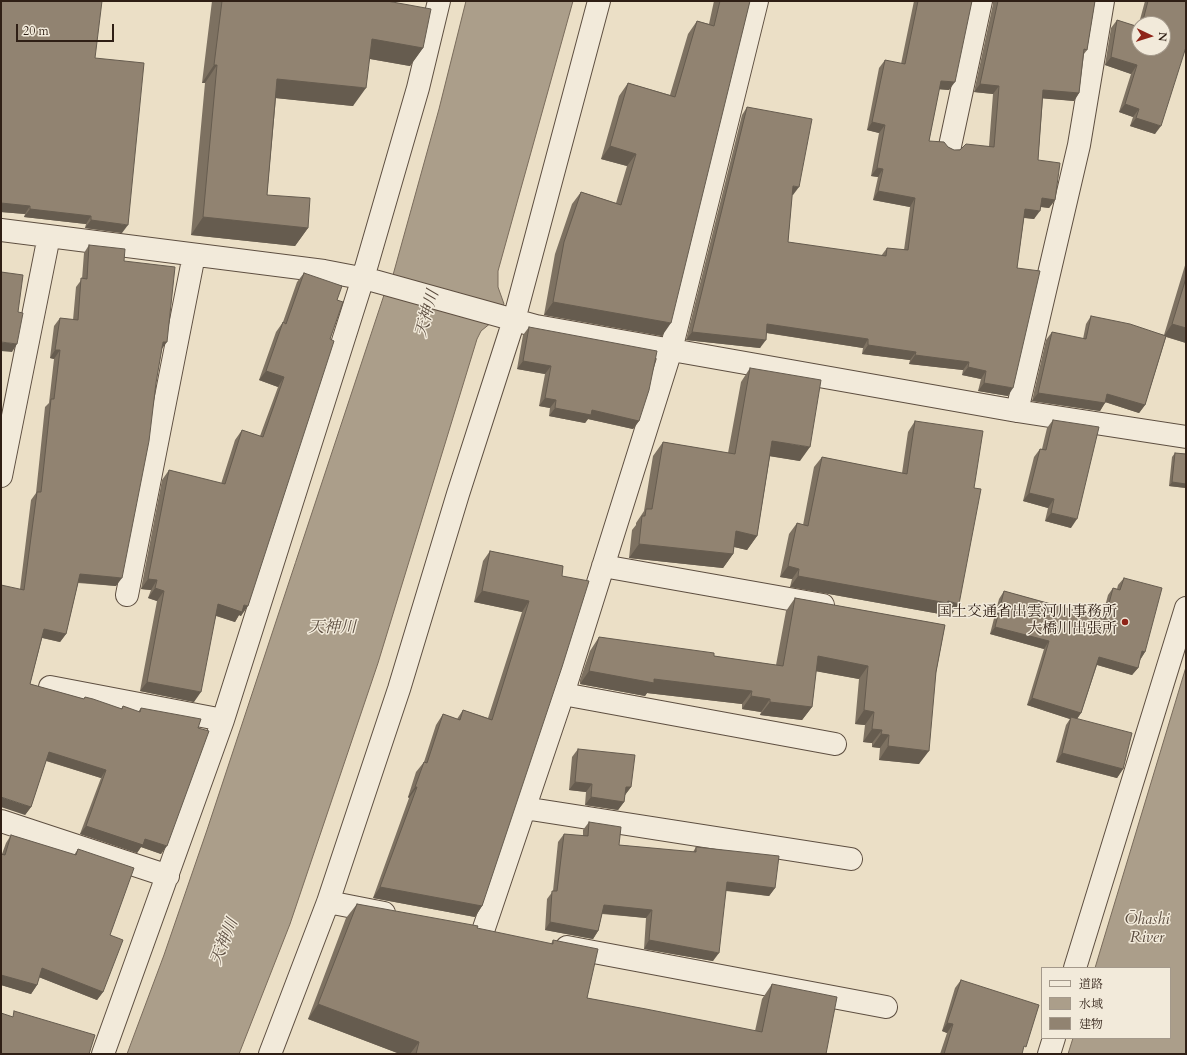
<!DOCTYPE html>
<meta charset="utf-8">
<style>
body{margin:0}
#map{position:relative;width:1187px;height:1055px;overflow:hidden;background:#ebdfc6;font-family:Cardo,"Noto Serif JP",serif}
canvas{display:block}
.frame{position:absolute;inset:0;border:2px solid #2f1f15;pointer-events:none}
.legend{position:absolute;left:1041px;top:967px;width:130px;height:72px;box-sizing:border-box;background:#f2eada;border:1px solid #a4998b;margin:0;padding:5px 7px;list-style:none;font-size:12px;color:#2f1f15}
.legend li{display:flex;align-items:center;gap:8px;height:20px}
.legend b{width:20px;border:1px solid #a4998b}
.north{position:absolute;left:1131px;top:16px;width:40px;height:40px;box-sizing:border-box;background:#f2eada;border:1px solid #a4998b;border-radius:50%;rotate:94deg;font-size:11px;font-weight:700;line-height:16px;text-align:center;color:#2f1f15}
.north::after{content:'';display:block;margin:auto;width:14px;height:18px;background:#8f2418;clip-path:polygon(50% 0,100% 100%,50% 72%,0 100%)}
.scale{position:absolute;left:16px;top:24px;width:98px;height:18px;box-sizing:border-box;border:2px solid #2f1f15;border-top:0;padding-left:5px;font-size:12px;line-height:14px;white-space:nowrap;color:#2f1f15;-webkit-text-stroke:3px #f2eada;paint-order:stroke}
</style>
<div id="map">
<canvas width="1187" height="1055"></canvas>
<div class="frame"></div>
<ul class="legend">
<li><b style="height:5px;background:#f2eada"></b>道路</li>
<li><b style="height:11px;background:#ab9e8a"></b>水域</li>
<li><b style="height:11px;background:#918371"></b>建物</li>
</ul>
<div class="north">N</div>
<div class="scale">20 m</div>
</div>
<script>
const c = document.querySelector('canvas').getContext('2d');
c.lineJoin = 'round';
function fill(path, color) {
  c.fillStyle = color;
  c.fill(path, 'evenodd');
}
function poly(rows) {
  const path = new Path2D();
  for (const r of rows) {
    path.moveTo(r[0], r[1]);
    for (let i = 2; i < r.length; i += 2) path.lineTo(r[i], r[i + 1]);
  }
  return path;
}
function stroke(path, color, width, dash) {
  c.strokeStyle = color;
  c.lineWidth = width;
  c.lineCap = dash ? 'butt' : 'round';
  c.setLineDash(dash || []);
  c.stroke(path);
}
function write(font, color, halo, rows, align = 'center') {
  c.font = font + ' Cardo,"Noto Serif JP",serif';
  c.lineWidth = 3;
  c.setLineDash([]);
  c.textBaseline = 'middle';
  c.strokeStyle = halo;
  c.fillStyle = color;
  for (const [text, x, y, turn = 0] of rows) {
    c.save();
    c.translate(x, y);
    c.rotate((+turn || 0) * Math.PI / 180);
    c.textAlign = isNaN(turn) ? turn : align;
    if (halo) c.strokeText(text, 0, 0);
    c.fillText(text, 0, 0);
    c.restore();
  }
}
const water = poly([
 [466,1,573,1,498,271,498,287,504,304,492,322,481,331,477,339,378,663,290,924,239,1054,127,1054,164,955,207,830,384,295,393,275,439,109,466,1],
 [1186,667,1186,1054,1068,1054,1073,1038,1170,1038,1170,968,1095,968,1186,667]
]);
fill(water, '#ab9e8a');
stroke(water, '#796b5b', 1);
const street = poly([
 [950,146,981,1],
 [1,230,324,271,371,280,536,326,1017,411,1186,437],
 [1017,411,1079,145,1103,1],
 [1,476,49,236],
 [603,566,823,605],
 [127,595,194,255],
 [50,687,223,720],
 [563,694,835,744],
 [524,808,851,859],
 [1,821,168,876],
 [328,902,384,913],
 [483,931,563,694,671,350,757,1],
 [567,947,886,1007],
 [1075,968,1186,608],
 [103,1054,223,720,363,278,418,88,439,1],
 [270,1054,328,902,399,689,458,494,514,320,599,1],
 [1049,1054,1054,1038]
]);
stroke(street, '#5e4f41', 24);
stroke(street, '#f2eada', 22);
fill(poly([
 [1,1,95,58,122,233,85,228,86,224,24,217,25,214,1,212],
 [212,1,387,1,423,48,410,66,370,59,353,106,276,98,267,195,308,228,295,246,191,235,205,83,202,83],
 [714,1,750,1,662,336,544,315,555,254,572,204,581,192,616,203,627,166,601,159,619,96,628,83,670,95,688,34,697,21,709,24],
 [914,1,972,1,949,90,939,89,929,141,948,147,954,150,989,146,993,94,974,92,993,4,993,1,1095,1,1087,50,1084,54,1079,93,1074,101,1043,98,1038,160,1055,200,1049,208,1040,207,1034,219,1024,218,1017,268,1008,396,978,391,981,379,962,375,963,370,909,364,910,360,862,354,863,348,766,333,760,348,686,340,742,115,747,107,793,195,792,195,788,242,881,256,887,248,904,250,910,207,873,200,878,177,871,176,879,133,867,130,879,68,885,60,901,64],
 [1145,1,1186,1,1155,134,1130,126,1133,117,1119,112,1131,74,1105,65,1111,28,1117,20,1138,27],
 [1139,24,1163,24,1139,48],
 [89,245,124,261,162,349,116,586,78,583,66,634,60,642,42,638,30,684,84,699,85,697,121,709,123,706,138,712,141,708,198,728,161,854,141,847,137,853,80,834,101,778,46,761,31,807,25,815,20,589,31,500,36,493,45,407,49,403,54,359,50,358,54,326,60,318,73,320,76,287,82,279,84,253],
 [1186,262,1186,343,1166,337,1145,405,1139,413,1105,402,1100,411,1032,401,1046,340,1052,332,1083,339,1086,324,1091,316,1164,335],
 [304,273,337,300,330,339,241,616,239,615,235,622,216,616,194,702,140,691,157,601,148,598,151,590,141,589,162,480,169,470,221,484,235,440,242,430,260,436,278,387,259,380,276,332,283,322,297,282],
 [529,327,639,421,633,429,588,419,585,423,549,416,550,408,539,406,545,374,517,369,523,335],
 [750,368,800,461,770,456,757,536,747,550,734,547,733,554,723,568,629,558,632,530,636,525,636,523,644,511,653,456,663,442,728,453,741,382],
 [1053,420,1071,528,1045,521,1048,508,1023,501,1034,457,1040,449,1042,449,1047,428],
 [915,421,952,614,941,612,940,614,790,587,792,579,780,577,789,534,797,523,803,525,814,467,822,457,902,473,908,432],
 [1175,453,1186,454,1186,488,1169,486,1172,457],
 [490,551,563,566,482,906,475,917,373,898,409,798,408,797,416,772,424,762,436,725,443,714,457,719,463,710,488,718,522,612,474,602,483,561],
 [1124,578,1145,652,1140,660,1138,668,1132,675,1097,665,1081,713,1077,719,1123,769,1117,778,1056,762,1066,725,1070,719,1027,705,1044,649,990,634,999,599,1004,591,1102,618,1108,595,1113,588,1117,589,1118,585],
 [795,598,945,625,919,764,879,760,880,748,872,747,872,743,863,742,865,725,855,724,859,679,816,671,812,707,802,720,760,715,761,712,742,709,742,704,647,693,645,696,580,684,580,680,590,651,599,637,714,656,776,665,786,611],
 [578,749,631,787,625,795,624,802,618,810,585,805,586,792,569,790,572,757],
 [589,822,619,845,693,852,696,847,775,888,769,896,726,891,713,961,644,949,646,918,602,914,598,931,593,939,545,930,547,899,553,891,558,842,564,834,583,836,583,830],
 [11,835,74,855,78,849,110,935,103,992,97,1000,39,977,37,985,31,994,1,985,1,854,2,854,6,843],
 [357,904,551,944,553,940,587,998,755,1031,762,999,772,984,826,1054,400,1054,308,1019,346,918],
 [961,980,1022,1054,940,1054,947,1033,942,1031,955,988]
]), '#7d7161');
fill(poly([
 [372,39,423,48,410,66,359,57],
 [1111,57,1137,65,1131,74,1105,65],
 [214,65,217,65,205,83,202,83],
 [277,79,366,88,353,106,265,97],
 [941,81,955,82,949,90,935,89],
 [980,84,999,86,993,94,974,92],
 [1043,90,1079,93,1074,101,1037,98],
 [1125,104,1139,109,1133,117,1119,112],
 [1136,118,1161,126,1155,134,1130,126],
 [872,122,885,125,879,133,867,130],
 [610,146,636,154,627,166,601,159],
 [877,168,883,169,878,177,871,176],
 [793,186,799,187,793,195,787,194],
 [878,191,915,198,910,207,873,200],
 [1042,198,1055,200,1049,208,1036,206],
 [1,203,30,206,25,214,1,212],
 [30,209,91,216,86,224,24,217],
 [1025,209,1040,211,1034,219,1019,217],
 [203,217,308,228,295,246,191,235],
 [91,220,128,225,122,233,85,228],
 [553,302,671,323,662,336,544,315],
 [767,324,868,339,863,348,761,332],
 [1172,324,1186,328,1186,343,1164,336],
 [692,332,766,340,760,348,686,340],
 [1,342,17,344,12,352,1,351],
 [163,342,167,342,161,350],
 [868,345,916,352,910,360,862,354],
 [55,350,60,350,54,359,50,358],
 [915,355,969,362,963,370,909,364],
 [523,361,551,366,545,374,517,369],
 [968,367,986,371,981,379,962,375],
 [266,371,284,377,278,387,259,380],
 [984,383,1013,388,1008,396,978,391],
 [1038,393,1105,403,1100,411,1032,401],
 [1107,394,1145,405,1139,413,1102,401],
 [545,398,556,400,550,408,539,406],
 [555,408,592,410,639,421,633,429,588,419,585,423,549,416],
 [772,441,810,447,800,461,762,455],
 [1172,482,1186,484,1186,488,1169,486],
 [1029,493,1054,499,1048,508,1023,501],
 [1051,513,1077,519,1071,528,1045,521],
 [736,531,757,536,747,550,726,545],
 [639,544,733,554,723,568,629,558],
 [788,566,799,569,792,579,780,577],
 [80,574,122,578,116,586,75,582],
 [798,576,948,601,959,604,952,614,941,612,940,614,790,587],
 [148,579,157,580,151,590,141,589],
 [155,588,164,591,157,601,148,598],
 [482,591,529,601,522,612,474,602],
 [218,604,244,605,248,606,241,616,239,615,235,622,211,614],
 [995,627,1049,641,1044,649,990,634],
 [44,629,66,634,60,642,39,637],
 [1142,651,1145,652,1140,660],
 [818,656,868,666,859,679,809,670],
 [1099,657,1138,668,1132,675,1094,664],
 [589,671,752,691,742,704,647,693,645,696,580,684],
 [147,682,201,692,194,702,140,691],
 [751,696,770,699,761,712,742,709],
 [1032,698,1081,713,1076,720,1071,717,1070,719,1027,705],
 [770,702,812,707,802,720,760,715],
 [864,710,874,712,865,725,855,724],
 [872,729,882,730,872,743,863,742],
 [881,734,889,735,880,748,872,747],
 [888,746,929,751,919,764,879,760],
 [49,752,106,770,101,778,44,760],
 [1062,753,1123,769,1117,778,1056,762],
 [575,782,592,784,586,792,569,790],
 [415,787,417,787,409,798,408,797],
 [626,787,631,787,625,795,620,795],
 [1,797,31,807,25,815,1,807],
 [591,797,624,802,618,810,585,805],
 [86,826,145,839,167,846,161,854,141,847,137,853,80,834],
 [727,882,775,888,769,896,722,890],
 [380,887,482,906,475,917,373,898],
 [604,905,652,910,646,918,598,913],
 [550,922,598,931,593,939,545,930],
 [649,940,719,953,713,961,644,949],
 [42,968,103,992,97,1000,36,976],
 [1,975,37,985,31,994,1,985],
 [318,1004,419,1042,410,1054,400,1054,308,1019],
 [947,1023,953,1024,947,1033,942,1031]
]), '#665c4f');
const building = poly([
 [1,1,102,1,95,58,144,63,128,225,91,220,91,216,30,209,30,206,1,203,1,1],
 [222,1,387,1,431,9,423,48,372,39,366,88,277,79,267,195,310,198,308,228,203,217,217,65,214,65,222,1],
 [720,1,750,1,671,323,553,302,564,242,581,192,621,205,636,154,610,146,628,83,675,97,697,21,714,26,720,1],
 [918,1,972,1,955,82,941,81,929,141,944,142,948,147,954,150,960,150,966,144,994,147,999,86,980,84,998,1,1095,1,1087,50,1084,49,1079,93,1043,90,1038,160,1060,163,1055,200,1042,198,1040,211,1025,209,1017,268,1040,271,1013,388,984,383,986,371,968,367,969,362,915,355,916,352,868,345,868,339,767,324,766,340,692,332,747,107,812,119,799,187,793,186,788,242,886,256,887,248,908,250,915,198,878,191,883,169,877,168,885,125,872,122,885,60,905,64,918,1],
 [1148,1,1186,1,1186,47,1161,126,1136,118,1139,109,1125,104,1137,65,1111,57,1117,20,1139,27,1139,48,1163,48,1163,24,1142,24,1148,1],
 [89,245,125,249,124,261,175,267,167,342,163,342,156,383,149,441,122,578,80,574,66,634,44,629,30,684,84,699,85,697,93,699,122,709,123,706,140,712,141,708,201,719,198,728,209,731,167,846,145,839,143,845,86,826,106,770,49,752,31,807,1,797,1,585,24,590,37,492,41,492,51,399,54,399,60,350,55,350,60,318,78,320,81,278,87,279,89,245],
 [1,272,23,275,18,312,23,313,17,344,1,342,1,272],
 [304,273,342,286,337,300,343,302,330,339,334,341,248,606,244,605,242,612,218,604,201,692,147,682,164,591,155,588,157,580,148,579,169,470,225,484,242,430,263,437,284,377,266,371,283,322,286,324,304,273],
 [1186,278,1186,328,1172,324,1186,278],
 [1091,316,1130,324,1166,336,1145,405,1107,394,1105,403,1038,393,1052,332,1086,339,1091,316],
 [529,327,657,351,649,390,639,421,592,410,591,415,555,408,556,400,545,398,551,366,523,361,529,327],
 [750,368,821,380,810,447,772,441,757,536,736,531,733,554,639,544,642,516,645,516,646,509,652,509,663,442,735,454,750,368],
 [1053,420,1099,427,1077,519,1051,513,1054,499,1029,493,1040,449,1046,450,1053,420],
 [915,421,983,431,974,488,981,489,959,604,948,601,947,603,798,576,799,569,788,566,797,523,808,526,822,457,907,474,915,421],
 [1175,453,1186,454,1186,484,1172,482,1175,453],
 [490,551,563,566,562,576,589,581,562,667,482,906,380,887,417,787,415,787,424,762,427,763,443,714,460,720,463,710,492,720,529,601,482,591,490,551],
 [1124,578,1162,588,1145,652,1142,651,1138,668,1099,657,1081,713,1032,698,1049,641,995,627,1004,591,1105,619,1113,588,1120,590,1124,578],
 [795,598,945,625,936,672,929,751,888,746,889,735,881,734,882,730,872,729,874,712,864,710,868,666,818,656,812,707,770,702,770,699,751,696,752,691,654,679,654,683,589,671,590,667,599,637,714,653,714,656,783,666,795,598],
 [1071,717,1132,733,1123,769,1062,753,1071,717],
 [578,749,635,755,631,787,626,787,624,802,591,797,592,784,575,782,578,749],
 [589,822,621,827,619,845,696,852,696,847,779,856,775,888,727,882,719,953,649,940,652,910,604,905,598,931,550,922,552,891,557,891,564,834,588,836,589,822],
 [11,835,76,855,78,849,134,868,110,935,123,940,103,992,42,968,37,985,1,975,1,854,5,855,11,835],
 [357,904,478,926,477,928,553,944,553,940,598,949,587,998,646,1009,762,1032,772,984,837,997,826,1054,416,1054,419,1042,318,1004,357,904],
 [961,980,1039,1005,1026,1047,1024,1046,1022,1054,944,1054,953,1024,947,1023,961,980],
 [14,1011,95,1035,89,1054,1,1054,1,1013,13,1017,14,1011]
]);
fill(building, '#918371');
stroke(building, '#665c4f', 1);
for (const [x, y, r, color] of [
 [1125,622,4,"#8f2418"]
]) {
  const dot = new Path2D();
  dot.arc(x, y, r, 0, 2 * Math.PI);
  c.fillStyle = color;
  c.fill(dot);
  stroke(dot, '#f2eada', 1.5);
}
write('15px', '#2f1f15', '#f2eada', [
 ["国土交通省出雲河川事務所",1117,613],
 ["大橋川出張所",1117,630]
], 'right');
write('italic 16px', '#5a4b3e', '#f2eada', [
 ["天神川",428,314,-74],
 ["天神川",332,628],
 ["Ōhashi",1147,920],
 ["River",1147,938],
 ["天神川",225,942,-68]
]);
</script>
